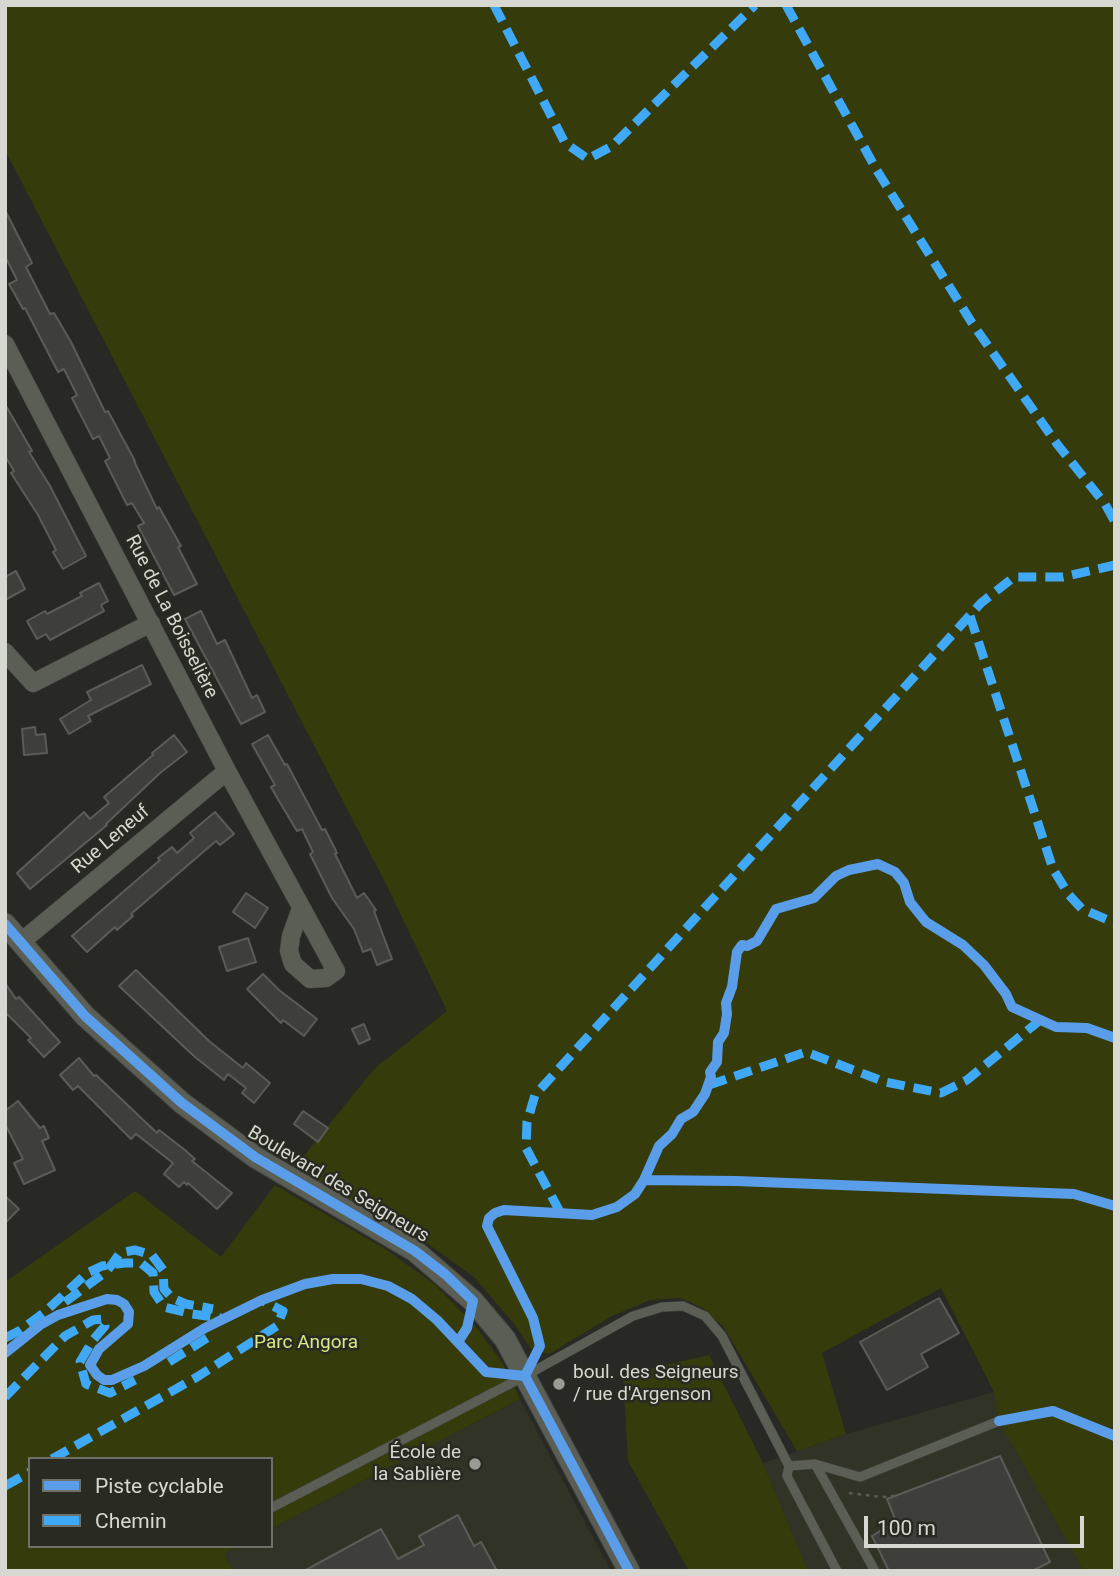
<!DOCTYPE html>
<meta charset="utf-8">
<style>
body{margin:0}
#map{position:relative;width:1120px;height:1576px;overflow:hidden;background:#282924;font-family:Roboto,sans-serif}
canvas{display:block}
.frame{position:absolute;inset:0;border:7px solid #d7d8d2;pointer-events:none}
.legend{position:absolute;left:28px;top:1457px;width:245px;height:91px;box-sizing:border-box;background:#292b22;border:2px solid #6f7068;margin:0;padding:9px 12px;list-style:none;font-size:21px;color:#d7d8d2}
.legend li{display:flex;align-items:center;gap:14px;height:35px}
.legend b{width:35px;border:2px solid #6f7068}
.scale{position:absolute;left:864px;top:1516px;width:220px;height:32px;box-sizing:border-box;border:4px solid #d7d8d2;border-top:0;padding-left:9px;font-size:21px;line-height:24px;white-space:nowrap;color:#d7d8d2;-webkit-text-stroke:5px #292b22;paint-order:stroke}
</style>
<div id="map">
<canvas width="1120" height="1576"></canvas>
<div class="frame"></div>
<ul class="legend">
<li><b style="height:9px;background:#5a9eea"></b>Piste cyclable</li>
<li><b style="height:9px;background:#3fa9f5"></b>Chemin</li>
</ul>
<div class="scale">100 m</div>
</div>
<script>
const c = document.querySelector('canvas').getContext('2d');
c.lineJoin = 'round';
function fill(path, color) {
  c.fillStyle = color;
  c.fill(path, 'evenodd');
}
function poly(rows) {
  const path = new Path2D();
  for (const r of rows) {
    path.moveTo(r[0], r[1]);
    for (let i = 2; i < r.length; i += 2) path.lineTo(r[i], r[i + 1]);
  }
  return path;
}
function stroke(path, color, width, dash) {
  c.strokeStyle = color;
  c.lineWidth = width;
  c.lineCap = dash ? 'butt' : 'round';
  c.setLineDash(dash || []);
  c.stroke(path);
}
function write(font, color, halo, rows, align = 'center') {
  c.font = font + ' Roboto,sans-serif';
  c.lineWidth = 5;
  c.setLineDash([]);
  c.textBaseline = 'middle';
  c.strokeStyle = halo;
  c.fillStyle = color;
  for (const [text, x, y, turn = 0] of rows) {
    c.save();
    c.translate(x, y);
    c.rotate((+turn || 0) * Math.PI / 180);
    c.textAlign = isNaN(turn) ? turn : align;
    if (halo) c.strokeText(text, 0, 0);
    c.fillText(text, 0, 0);
    c.restore();
  }
}
fill(poly([
 [994,1392,1087,1571,808,1571,763,1463,846,1434],
 [520,1399,611,1571,233,1571,224,1554,238,1546,271,1546,271,1529]
]), '#313326');
fill(poly([
 [5,5,1115,5,1115,1571,1084,1571,999,1421,994,1392,941,1288,822,1353,846,1434,797,1451,723,1326,701,1307,680,1298,650,1300,612,1316,549,1354,531,1349,515,1325,474,1277,424,1241,294,1168,374,1069,447,1011,386,884,5,150],
 [275,1185,387,1250,434,1284,473,1323,502,1362,520,1399,271,1529,271,1459,30,1459,30,1546,238,1546,224,1554,233,1571,5,1571,5,1282,135,1191,221,1257],
 [709,1355,763,1463,808,1571,689,1571,628,1461,623,1375]
]), '#353b0b');
const building = poly([
 [5,210,32,263,26,267,50,314,54,313,71,342,105,412,108,411,135,461,134,461,157,509,159,507,181,546,178,547,197,584,174,595,138,526,144,523,132,503,127,505,105,461,110,458,99,436,93,439,72,398,77,395,64,369,58,372,25,308,23,309,9,284,17,280,5,256,5,210],
 [5,404,32,451,29,452,50,486,86,556,63,569,53,552,56,550,38,515,11,473,14,471,5,456,5,404],
 [16,571,25,589,5,600,5,577,16,571],
 [99,583,108,601,101,605,104,611,50,640,46,634,37,639,27,621,45,611,47,614,82,596,80,593,99,583],
 [201,611,217,644,225,640,252,698,257,695,265,712,241,724,185,619,201,611],
 [142,665,151,684,88,716,91,721,69,734,60,719,91,700,87,692,142,665],
 [35,727,36,735,45,734,47,753,24,755,22,729,35,727],
 [174,735,187,752,160,773,106,824,107,825,30,889,17,873,84,812,90,819,109,803,104,797,153,755,152,753,174,735],
 [268,735,285,765,287,764,322,830,325,829,337,853,335,854,357,898,364,893,376,910,374,911,392,959,377,965,371,949,363,952,354,929,332,898,310,854,313,852,302,829,297,831,279,801,271,787,275,785,252,744,268,735],
 [215,812,234,834,220,845,216,841,131,914,133,916,117,930,115,927,87,952,72,936,160,860,158,858,172,847,177,853,194,838,190,833,215,812],
 [246,893,268,908,255,928,233,912,246,893],
 [248,938,256,962,227,971,219,947,248,938],
 [136,970,209,1041,243,1068,246,1063,270,1083,254,1103,242,1093,246,1088,228,1074,224,1080,195,1057,119,986,136,970],
 [263,974,279,990,317,1019,304,1036,283,1020,281,1023,247,989,263,974],
 [5,983,16,999,19,997,60,1042,44,1057,28,1040,31,1038,5,1012,5,983],
 [364,1024,370,1039,359,1044,352,1029,364,1024],
 [79,1058,94,1076,96,1075,157,1133,159,1130,185,1150,195,1159,192,1161,232,1193,217,1209,188,1183,187,1185,184,1182,179,1187,164,1174,173,1163,136,1134,131,1139,78,1086,73,1090,60,1075,79,1058],
 [18,1101,40,1128,44,1126,49,1138,42,1141,55,1170,24,1184,14,1163,23,1159,5,1124,5,1111,18,1101],
 [303,1111,328,1128,318,1142,294,1124,303,1111],
 [5,1196,19,1209,5,1223,5,1196],
 [939,1298,959,1333,921,1354,928,1367,887,1390,860,1342,939,1298],
 [1000,1456,1050,1562,1032,1571,889,1571,872,1536,896,1521,887,1499,1000,1456],
 [458,1515,474,1546,481,1542,497,1571,304,1571,381,1529,398,1559,424,1545,419,1536,458,1515]
]);
fill(building, '#3e3f3b');
stroke(building, '#5b5c58', 2);
const service = poly([
 [815,1464,875,1571],
 [789,1466,787,1476,837,1571],
 [271,1508,525,1376,633,1316,662,1307,683,1306,705,1316,722,1336,789,1466,815,1464,860,1477,999,1421]
]);
const minor = poly([
 [5,344,227,771,336,971,326,978,310,979,293,964,289,951,291,936,301,908],
 [5,652,33,683,151,623],
 [21,942,227,771]
]);
const tertiary = poly([
 [5,924,85,1016,182,1103,255,1157,415,1251,473,1301,505,1339,629,1571]
]);
stroke(service, '#434441', 10);
stroke(minor, '#434441', 19);
stroke(tertiary, '#434441', 23);
stroke(poly([
 [849,1493,881,1497,896,1496]
]), '#5b5c55', 2.5, [3.5, 5]);
stroke(service, '#5b5e54', 9);
stroke(minor, '#5b5e54', 18);
stroke(tertiary, '#5b5e54', 21);
stroke(poly([
 [494,5,565,143,588,159,612,146,755,5],
 [786,5,876,169,972,323,1057,444,1105,504,1115,522],
 [970,616,1053,869,1069,895,1082,909,1115,923],
 [709,1085,806,1052,885,1082,941,1093,967,1080,1039,1021],
 [560,1212,526,1148,527,1122,535,1095,981,603,1014,577,1063,577,1115,565],
 [65,1302,107,1271,120,1253,135,1250,152,1255,163,1270,164,1289,172,1298,186,1304,213,1309],
 [5,1338,19,1331,45,1312,87,1273,102,1266,125,1263,141,1263,153,1273,154,1292,164,1307,192,1314,221,1318],
 [169,1362,207,1338],
 [5,1397,65,1336,93,1320,104,1319,105,1326,93,1340,80,1362,86,1384,110,1393,135,1380],
 [52,1459,197,1377,277,1326,283,1311,261,1300],
 [5,1486,30,1472]
]), '#3fa9f5', 9, [18, 9]);
stroke(poly([
 [5,924,85,1016,182,1103,255,1157,415,1251,445,1274,473,1301,467,1328,458,1342],
 [644,1180,736,1181,1074,1194,1115,1206],
 [5,1353,40,1325,58,1315,107,1299,117,1300,124,1304,129,1312,128,1324,99,1349,90,1365,97,1375,104,1380,112,1380,144,1366,205,1328,262,1300,305,1284,333,1279,361,1279,388,1286,412,1299,437,1320,486,1372,525,1376],
 [525,1376,540,1346,533,1318,487,1226,489,1218,495,1213,504,1210,592,1215,617,1207,635,1194,644,1180,659,1146,672,1134,681,1119,693,1112,705,1094,711,1077,710,1072,717,1062,718,1042,724,1033,727,1014,726,1003,732,987,737,952,742,945,747,946,757,941,776,909,814,898,836,876,849,870,878,864,895,872,904,883,910,902,926,922,963,945,984,965,1006,994,1012,1007,1056,1027,1087,1028,1115,1038],
 [525,1376,629,1571],
 [999,1421,1053,1411,1115,1436]
]), '#5a9eea', 10);
for (const [x, y, r, color] of [
 [559,1384,7,"#9a9b95"],
 [475,1464,7,"#9a9b95"]
]) {
  const dot = new Path2D();
  dot.arc(x, y, r, 0, 2 * Math.PI);
  c.fillStyle = color;
  c.fill(dot);
  stroke(dot, '#292b22', 2.5);
}
write('19px', '#d7d8d2', '#292b22', [
 ["Rue de La Boisselière",171,617,63],
 ["Rue Leneuf",111,840,-40],
 ["Boulevard des Seigneurs",338,1185,31]
]);
write('19px', '#d7e885', '#292b22', [
 ["Parc Angora",306,1343]
]);
write('19px', '#d7d8d2', '#292b22', [
 ["boul. des Seigneurs",573,1373],
 ["/ rue d'Argenson",573,1395],
 ["École de",461,1453,"right"],
 ["la Sablière",461,1475,"right"]
], 'left');
</script>
